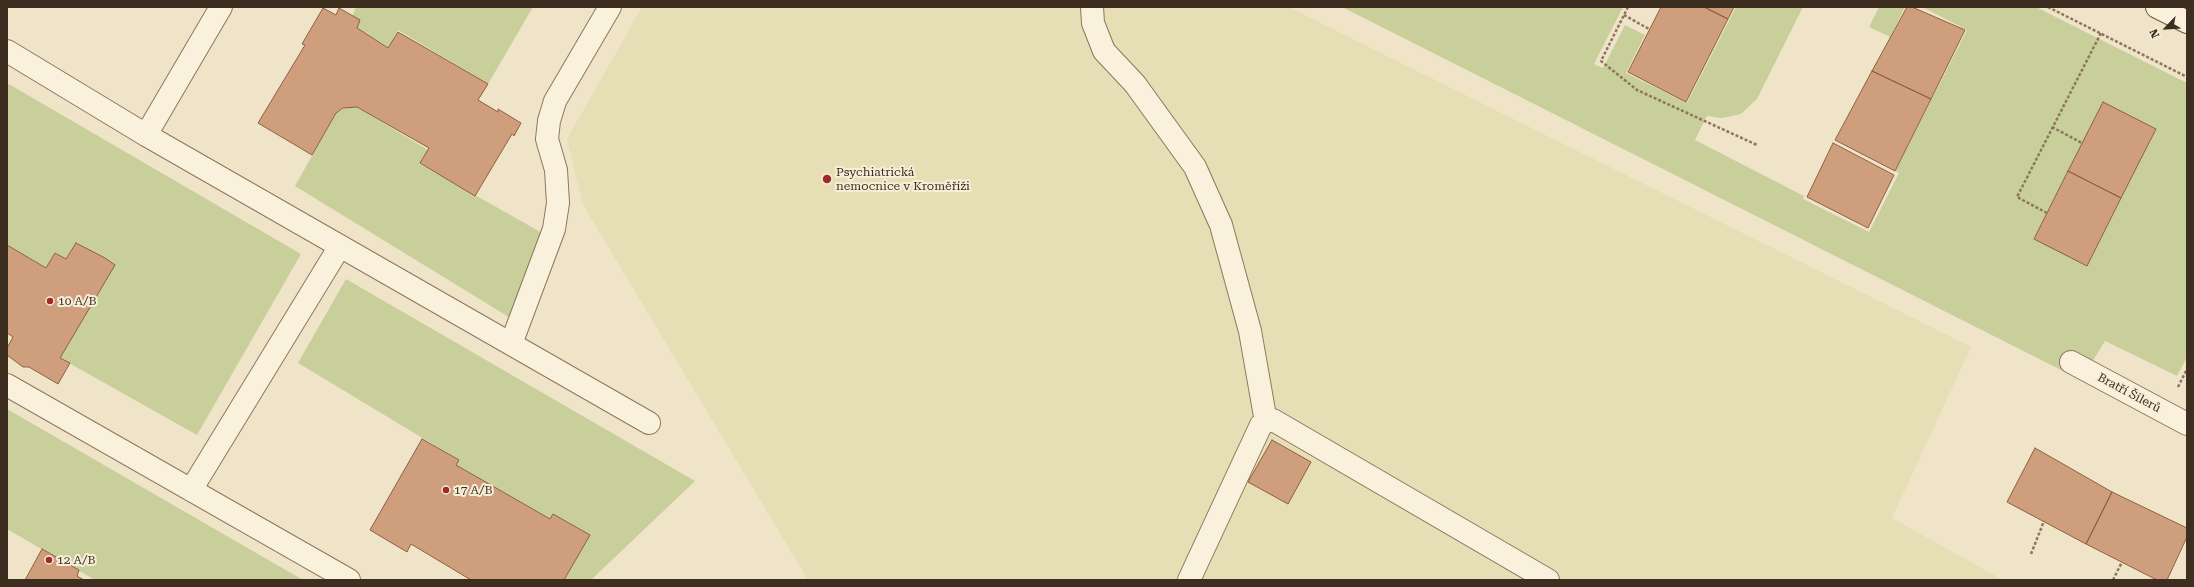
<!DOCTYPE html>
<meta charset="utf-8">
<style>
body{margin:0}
#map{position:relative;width:2194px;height:587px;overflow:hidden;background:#f0e4c8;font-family:"Roboto Serif",serif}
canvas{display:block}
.frame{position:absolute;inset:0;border:8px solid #3d2e20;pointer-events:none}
.north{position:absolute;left:2146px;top:8px;width:40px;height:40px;-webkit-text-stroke:3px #f7eed8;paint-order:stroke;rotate:245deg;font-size:11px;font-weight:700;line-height:16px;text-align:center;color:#3d2e20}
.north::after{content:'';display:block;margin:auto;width:14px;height:18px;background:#3d2e20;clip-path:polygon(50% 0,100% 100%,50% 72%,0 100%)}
</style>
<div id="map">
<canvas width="2194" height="587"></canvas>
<div class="frame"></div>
<div class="north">N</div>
</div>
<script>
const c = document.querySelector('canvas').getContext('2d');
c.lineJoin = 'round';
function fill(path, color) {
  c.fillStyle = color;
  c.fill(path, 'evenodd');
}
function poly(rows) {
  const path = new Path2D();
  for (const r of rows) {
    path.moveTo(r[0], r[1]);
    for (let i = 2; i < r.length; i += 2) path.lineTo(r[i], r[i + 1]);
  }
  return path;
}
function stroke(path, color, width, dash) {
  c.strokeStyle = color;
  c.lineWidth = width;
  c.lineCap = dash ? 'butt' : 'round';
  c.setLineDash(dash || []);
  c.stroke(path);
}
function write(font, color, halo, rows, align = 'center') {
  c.font = font + ' "Roboto Serif",serif';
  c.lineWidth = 4;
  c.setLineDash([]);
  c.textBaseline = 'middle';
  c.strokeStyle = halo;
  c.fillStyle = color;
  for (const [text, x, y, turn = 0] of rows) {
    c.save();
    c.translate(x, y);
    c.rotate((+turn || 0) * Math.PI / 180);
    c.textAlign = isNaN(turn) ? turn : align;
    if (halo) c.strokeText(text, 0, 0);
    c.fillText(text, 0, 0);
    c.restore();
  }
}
fill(poly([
 [642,7,1289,7,1971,347,1892,518,2003,580,808,580,583,205,567,139]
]), '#e6deb5');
fill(poly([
 [356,7,533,7,488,84,398,30,388,48,357,28,360,20,352,16],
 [1342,7,1623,7,1594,64,1603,68,1625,25,1645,35,1626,73,1687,103,1736,7,1803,7,1757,99,1741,114,1722,118,1707,116,1695,140,1804,196,1803,199,1869,232,1899,173,1895,171,1967,30,1922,7,2036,7,2187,83,2187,357,2177,376,2105,341,2092,362,2072,352,2065,372],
 [1879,7,1905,7,1890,37,1869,27],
 [7,83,301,254,197,435,60,358,114,265,76,243,66,259,55,253,46,268,7,245],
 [348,106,357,107,428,150,420,164,544,234,512,319,295,186,336,113],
 [346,279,695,481,591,580,564,580,589,535,553,514,550,519,456,465,459,460,298,363],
 [7,409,303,580,95,580,7,529]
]), '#c9cf9b');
const building = poly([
 [1661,7,1704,7,1728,19,1686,102,1628,72,1661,7],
 [1704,7,1734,7,1728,19,1704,7],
 [1907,7,1912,7,1965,30,1931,99,1872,71,1907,7],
 [323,8,336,15,339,8,360,20,357,28,388,48,398,32,488,84,478,100,498,112,498,109,521,123,514,136,512,134,475,196,420,163,429,148,357,107,343,108,336,113,312,155,258,123,305,45,302,44,323,8],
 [1872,71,1931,99,1895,171,1835,140,1872,71],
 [2103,102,2156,129,2121,198,2068,171,2103,102],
 [1833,143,1894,175,1868,228,1807,197,1833,143],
 [2068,171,2121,198,2087,266,2034,239,2068,171],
 [76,243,105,258,115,265,60,358,70,363,58,384,29,367,23,367,7,355,7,348,13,337,7,333,7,245,46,268,55,253,66,259,76,243],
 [422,439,459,460,456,465,550,519,553,514,590,535,564,580,471,580,411,544,407,552,370,530,422,439],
 [1272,440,1311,462,1288,504,1248,482,1272,440],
 [2035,448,2112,492,2086,544,2007,502,2035,448],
 [2112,492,2187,528,2187,537,2167,580,2157,580,2086,544,2112,492],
 [42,549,79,570,77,576,84,580,25,580,42,549]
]);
fill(building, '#cf9f7d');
stroke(building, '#8d5f41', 1);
const street = poly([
 [221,7,146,135,649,423],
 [1092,7,1093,23,1104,51,1135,84,1195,167,1221,225,1250,331,1266,422],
 [7,51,146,135],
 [511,344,554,229,558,203,556,170,547,139,549,121,555,101,610,7],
 [2071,362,2187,424],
 [7,385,349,580],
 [191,490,340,246],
 [1189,580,1261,425,1266,422,1273,420,1548,580]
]);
const secondary = poly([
 [2157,7,2187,22]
]);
stroke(street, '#8d765c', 24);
stroke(secondary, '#6f573f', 24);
stroke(poly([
 [1628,7,1601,61,1637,90,1757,145],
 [2048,7,2187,77],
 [1624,15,1649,29],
 [2052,127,2082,143],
 [2047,213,2017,197,2101,33],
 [2178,387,2187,369],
 [2031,554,2044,521],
 [2113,580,2122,562]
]), '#8d765c', 2.5, [3, 2]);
stroke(street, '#faf1dc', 22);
stroke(secondary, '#faf1dc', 22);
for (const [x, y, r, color] of [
 [827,179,5,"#9e2a2b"],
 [50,301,4,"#9e2a2b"],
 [446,490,4,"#9e2a2b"],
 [49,560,4,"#9e2a2b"]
]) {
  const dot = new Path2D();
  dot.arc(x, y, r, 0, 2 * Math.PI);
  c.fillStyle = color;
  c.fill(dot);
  stroke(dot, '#f7eed8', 1.5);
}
write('12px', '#3d2e20', '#f7eed8', [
 ["Psychiatrická",836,172],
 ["nemocnice v Kroměříži",836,186],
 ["10 A/B",58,301],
 ["17 A/B",454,490],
 ["12 A/B",57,560]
], 'left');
write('12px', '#3d2e20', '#f7eed8', [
 ["Bratří Šilerů",2129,393,28]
]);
</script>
